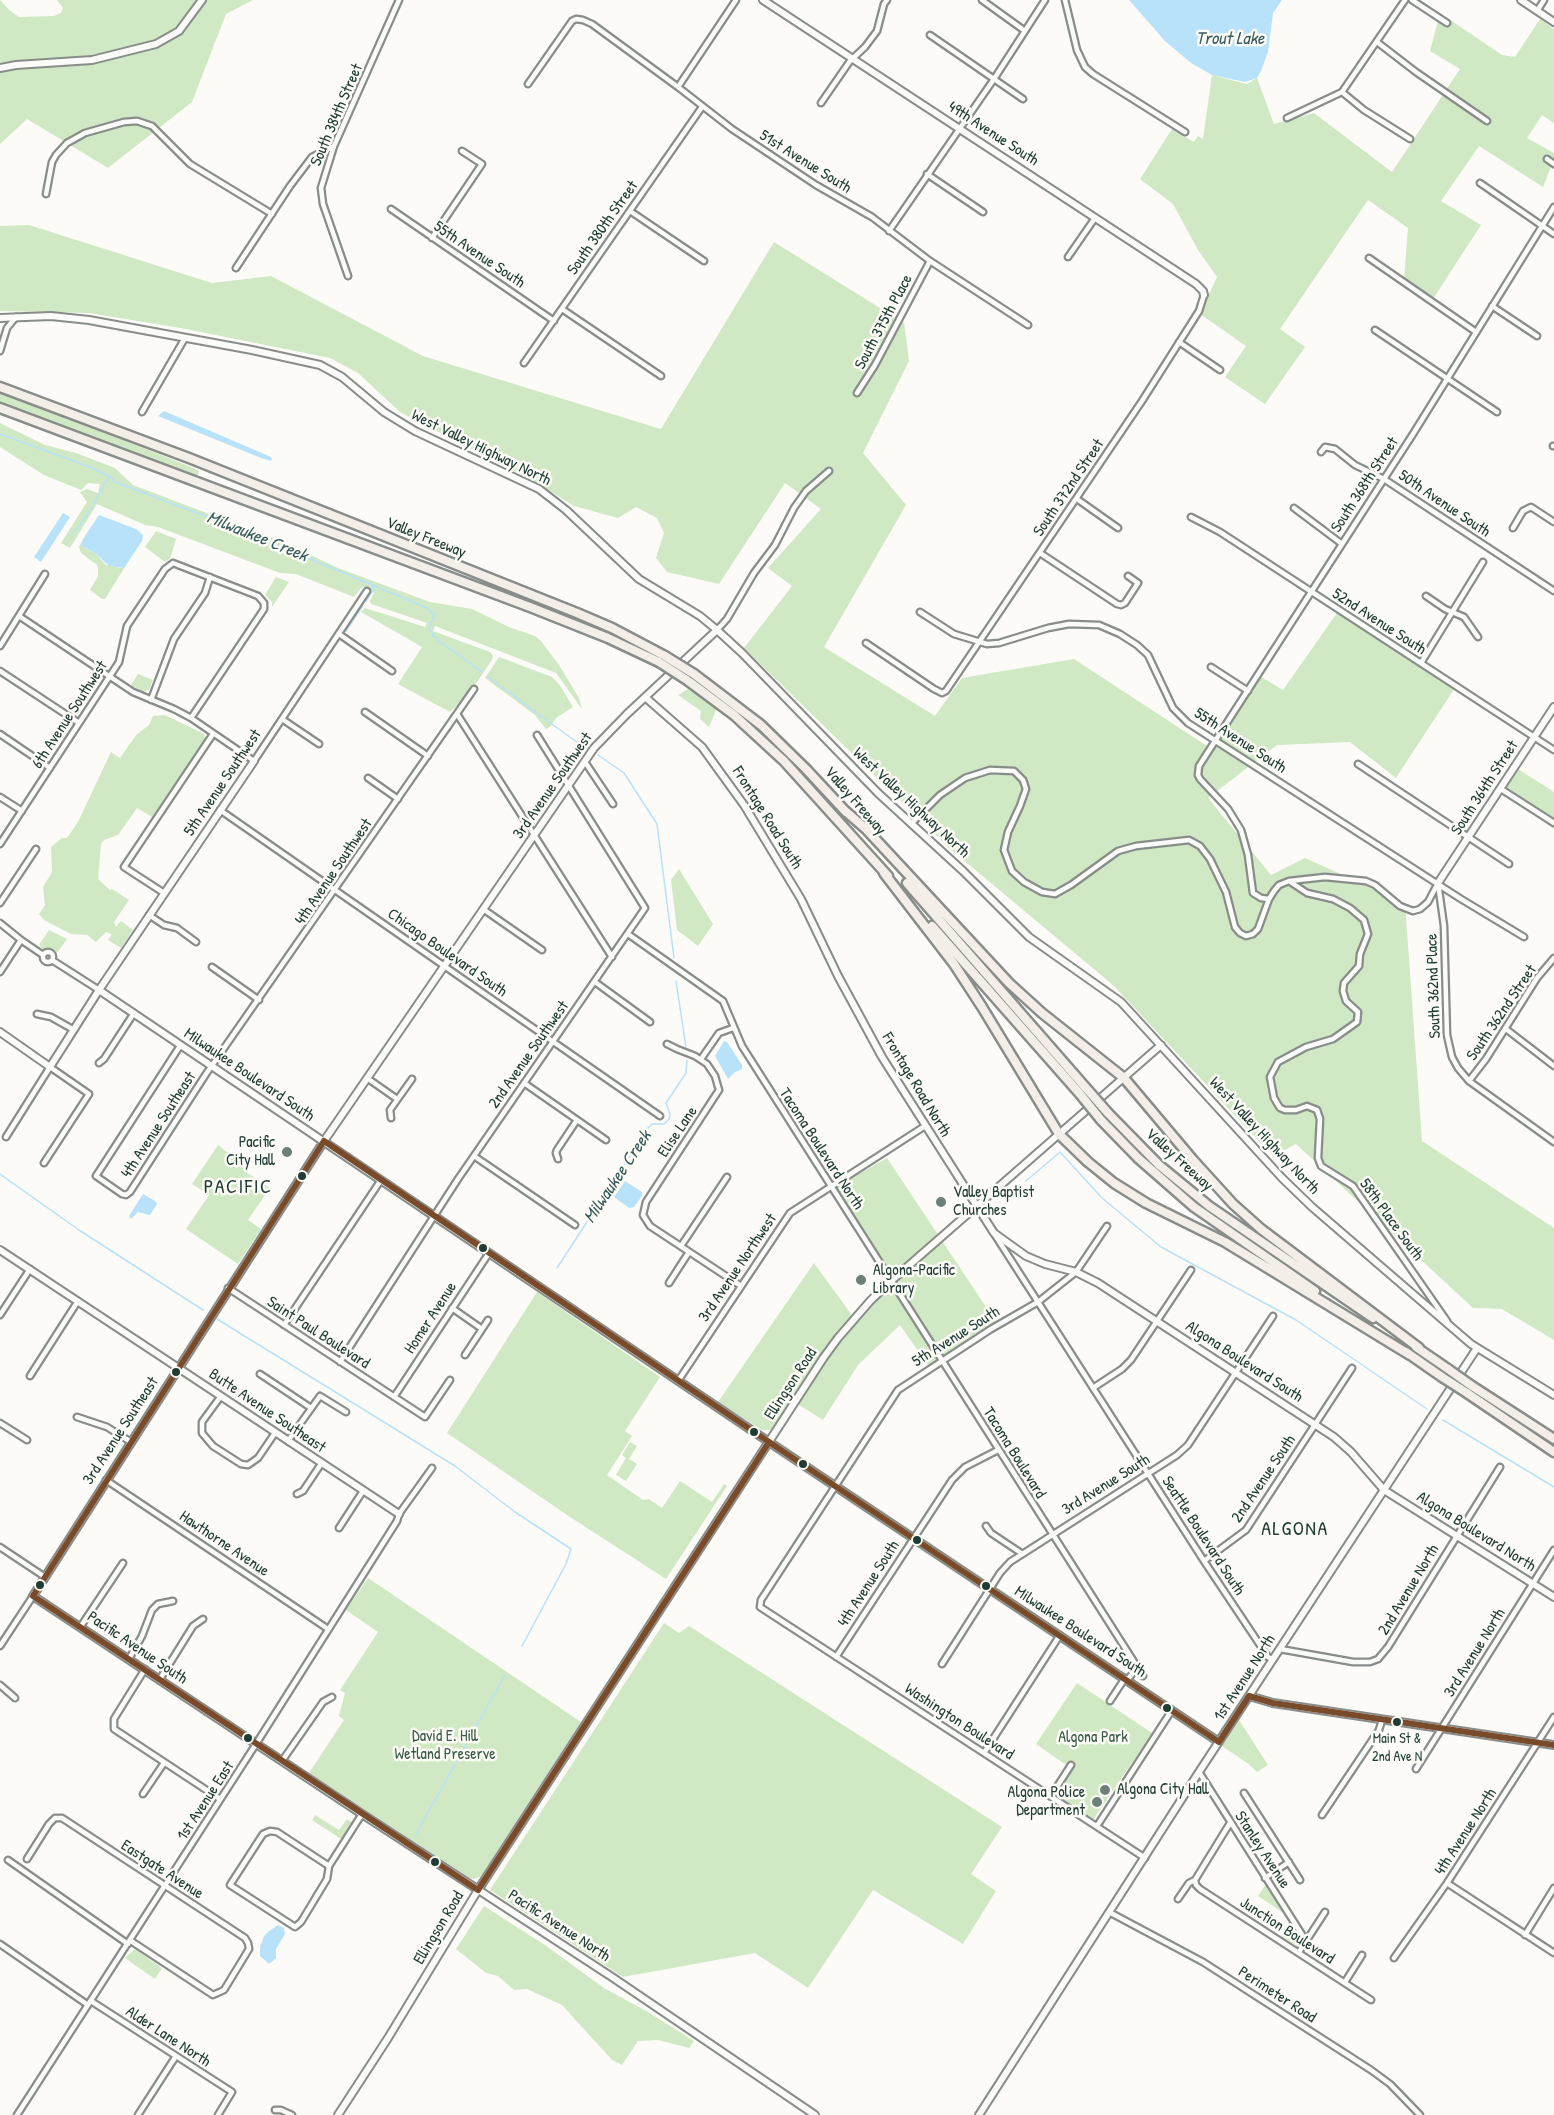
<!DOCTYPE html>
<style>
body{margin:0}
canvas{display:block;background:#fcfbf8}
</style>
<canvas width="1554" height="2115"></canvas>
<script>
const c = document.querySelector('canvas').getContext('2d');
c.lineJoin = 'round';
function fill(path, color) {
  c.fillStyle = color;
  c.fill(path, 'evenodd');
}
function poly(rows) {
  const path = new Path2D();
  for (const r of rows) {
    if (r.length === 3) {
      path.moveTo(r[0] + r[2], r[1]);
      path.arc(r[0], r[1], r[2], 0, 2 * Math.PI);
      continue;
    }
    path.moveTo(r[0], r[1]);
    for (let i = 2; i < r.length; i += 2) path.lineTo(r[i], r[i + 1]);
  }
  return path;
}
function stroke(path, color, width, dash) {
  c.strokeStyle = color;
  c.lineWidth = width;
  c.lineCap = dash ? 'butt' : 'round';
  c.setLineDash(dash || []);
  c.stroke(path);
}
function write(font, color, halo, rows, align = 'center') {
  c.font = font + ' "Patrick Hand",sans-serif';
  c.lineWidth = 5;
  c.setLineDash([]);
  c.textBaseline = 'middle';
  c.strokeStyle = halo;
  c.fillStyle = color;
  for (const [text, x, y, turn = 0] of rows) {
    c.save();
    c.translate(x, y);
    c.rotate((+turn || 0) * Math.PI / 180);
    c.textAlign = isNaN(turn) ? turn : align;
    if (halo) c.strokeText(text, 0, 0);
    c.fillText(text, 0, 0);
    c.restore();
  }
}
fill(poly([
 [0,0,9,10,19,17,54,16,61,13,63,8,57,0,253,0,226,14,192,102,108,168,27,119,0,144],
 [1440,13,1502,55,1515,57,1540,19,1554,29,1554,123,1542,115,1527,138,1554,153,1554,159,1543,187,1479,146,1441,201,1481,225,1433,299,1404,280,1408,228,1368,200,1280,329,1305,347,1265,404,1225,377,1246,346,1200,314,1217,277,1198,250,1173,204,1140,179,1172,129,1194,142,1198,136,1203,139,1212,75,1247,84,1257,78,1274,124,1314,113,1392,172,1460,69,1430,51],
 [29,225,212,283,271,276,423,356,661,429,774,242,904,323,909,361,863,453,906,505,824,647,935,716,962,678,1074,659,1210,748,1258,675,1283,690,1339,610,1456,686,1396,778,1350,742,1277,745,1208,798,1271,875,1305,858,1405,903,1422,1141,1554,1228,1554,1340,1502,1309,1473,1308,1296,1144,1273,1156,1113,985,949,848,744,648,792,586,768,568,821,509,785,483,719,584,667,572,656,558,664,533,657,518,636,507,618,518,574,506,534,481,400,412,358,373,330,358,186,329,89,313,0,311,0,226],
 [0,391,191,467,199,471,198,475,193,476,0,402],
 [0,423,45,445,76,453,115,468,133,485,283,542,338,568,430,602,472,609,509,627,535,636,541,641,559,665,579,698,582,709,556,673,435,626,433,631,490,652,493,656,492,660,468,695,450,712,398,684,422,647,361,612,365,608,425,627,427,623,371,604,370,601,374,593,364,587,361,588,354,597,296,574,280,573,158,527,145,525,97,504,70,548,61,543,87,502,80,492,87,489,98,493,100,484,88,483,81,490,44,475,0,447],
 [156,531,176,539,170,559,165,562,145,547],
 [83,539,82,546,95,553,106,565,121,568,126,565,105,599,102,599,90,590,98,576,98,568,97,565,81,553,79,547],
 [276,577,289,582,272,607,272,602,265,595],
 [499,657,552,677,559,684,573,707,556,718,551,726,546,729,535,715,485,678],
 [138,674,153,680,149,690,143,692,131,685],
 [690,688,717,708,709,727,700,719,701,711,678,695],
 [165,715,204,734,205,739,152,817,137,808,118,835,104,840,101,844,98,879,110,890,112,889,129,900,114,922,116,927,121,921,133,930,121,948,108,940,112,934,106,932,96,942,87,935,71,934,44,920,39,914,45,905,43,887,52,872,51,847,62,838,67,838,78,822,111,752,120,758,136,735,149,725,153,716],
 [1515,767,1554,792,1554,829,1500,791],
 [679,869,713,924,698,946,677,930,671,880],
 [49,930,67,939,57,953,54,949,43,949,39,945],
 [218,1145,245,1166,243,1170,270,1188,248,1220,261,1229,238,1264,186,1229,209,1195,192,1184],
 [887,1158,998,1325,930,1368,900,1325,858,1365,823,1420,791,1400,772,1430,762,1430,718,1402,814,1263,854,1318,891,1281,836,1187],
 [537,1292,660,1377,625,1431,632,1436,607,1475,643,1500,649,1499,662,1508,680,1481,712,1502,724,1484,727,1486,666,1579,570,1517,447,1433],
 [630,1442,637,1446,629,1459,637,1464,626,1481,616,1475,626,1458,622,1455],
 [368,1578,581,1722,481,1876,477,1878,471,1879,309,1773,344,1720,339,1716,345,1693,340,1690,378,1632,346,1610],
 [664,1623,679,1633,689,1626,1002,1827,971,1874,996,1891,963,1944,873,1890,808,1988,755,1953,623,1977,490,1890],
 [1077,1683,1152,1733,1093,1820,1055,1795,1072,1769,1036,1744],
 [1239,1720,1268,1765,1257,1772,1247,1763,1222,1746],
 [315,1815,339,1830,347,1819,352,1822,341,1839,312,1820],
 [1266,1884,1285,1914,1258,1896],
 [484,1906,545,1945,604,1988,648,2012,694,2041,689,2048,658,2040,638,2041,622,2065,612,2060,562,2005,527,1989,514,1990,498,1976,486,1973,456,1949],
 [1290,1922,1301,1939,1297,1946,1281,1936],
 [135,1949,162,1968,155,1979,125,1958]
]), '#d0e9c4');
fill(poly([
 [1129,0,1282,0,1273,13,1268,52,1261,71,1257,78,1245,82,1212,75,1191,63,1165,41],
 [164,411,271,457,272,459,271,461,261,458,158,416],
 [63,513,70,517,41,562,34,557],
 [99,515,136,529,143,535,142,541,124,568,109,566,95,553,82,546,83,539],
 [724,1041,727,1042,742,1065,742,1069,735,1072,728,1079,715,1056],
 [625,1181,642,1192,642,1196,634,1207,629,1208,614,1197],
 [143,1194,155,1201,157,1204,150,1215,138,1212,131,1219,129,1216],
 [278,1925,284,1928,285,1934,276,1949,276,1958,269,1964,260,1956,260,1947,264,1936,269,1931]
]), '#b7e2fa');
stroke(poly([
 [0,434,95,469,110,477,115,482,237,528,427,608,434,615,429,628,435,638,482,672],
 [94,503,108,478],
 [75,532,92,507],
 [366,601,372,592,373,586],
 [346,631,362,607],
 [488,677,586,749],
 [598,755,624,773,657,824,674,958],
 [676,981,686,1047],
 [0,1174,79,1230,203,1310],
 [1026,1181,1060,1152,1102,1198,1161,1247,1296,1320,1427,1409],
 [557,1268,648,1128,652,1124,664,1124,669,1119,670,1114,666,1103,686,1073,687,1061],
 [217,1319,455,1466,515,1512,571,1549,566,1564,522,1646],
 [1443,1420,1554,1487],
 [415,1836,505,1675]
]), '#b7e2fa', 1.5);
const street = poly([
 [982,0,1025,31],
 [1065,0,1077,50,1085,67,1093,74,1185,132],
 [1412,0,1447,23],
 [1537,11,1544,0],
 [930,35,1023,99],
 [1377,42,1416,72,1487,121],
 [528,84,572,21,576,19,583,20,592,24,678,87,732,129,816,185,872,217,930,261,1028,325],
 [678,87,736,0],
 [1342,92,1364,110,1410,139],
 [821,103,850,61,865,47,877,31,884,4,887,0],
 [1287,118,1342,92,1405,0],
 [1547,159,1554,164],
 [927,174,983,212],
 [1480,183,1554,234],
 [46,194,52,162,56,155,67,143,85,133,124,122,137,121,152,126,190,164,272,214],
 [391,209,554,321],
 [630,211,704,261],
 [889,231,994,79,1045,0],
 [432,238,482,164,462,151],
 [1068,257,1095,218],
 [1369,258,1476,332],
 [236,268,290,186,312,157,334,146],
 [348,276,323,204,321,188,334,146,399,0],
 [1492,306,1537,336],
 [562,309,661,376],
 [1375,330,1497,412],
 [1179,342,1220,370],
 [0,351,7,328,16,317],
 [524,363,702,107],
 [857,393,875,365,930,261],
 [142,412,185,338],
 [1553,446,1554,446],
 [1321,452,1325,447,1335,449,1355,465,1384,479,1554,591],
 [1077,499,1118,528],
 [1294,508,1342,544],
 [1191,517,1220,532,1554,750],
 [1513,528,1523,511,1531,507,1554,522],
 [1040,553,1117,604,1121,605,1125,603,1138,583,1128,576],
 [1426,596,1445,609,1464,617,1478,637],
 [920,612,954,634,987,644,999,643,1048,628,1069,624,1099,625,1120,634,1137,645,1148,655,1173,708,1188,723,1461,899,1524,937],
 [19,616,133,692,174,709,191,718,254,761,367,591],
 [717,630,727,619,754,573,775,545,794,508,806,491,829,471],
 [339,634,392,671],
 [866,643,934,689,942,693,946,691,1142,401,1199,311,1204,295],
 [0,646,45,574],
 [1421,663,1483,562],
 [1211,667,1248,691],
 [0,671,79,723],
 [151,700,174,639,205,593,210,577],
 [365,712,428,756],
 [457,714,612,957],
 [282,719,319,744],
 [0,734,50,768],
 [585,762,613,804],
 [1358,764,1509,864],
 [368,778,398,799],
 [1501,789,1554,823],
 [0,797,22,811],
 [220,810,660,1116],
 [911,824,940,795,965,778,990,770,1014,771,1023,780,1026,789,1020,806,1008,832,1004,850,1012,871,1024,882,1042,892,1055,894,1071,885,1118,851,1136,846,1189,840,1200,846,1210,859,1226,892,1235,927,1240,933,1246,936,1253,934,1258,929,1269,899,1274,891,1279,885,1289,881,1325,877,1366,881,1375,885,1400,906,1413,911,1420,909,1428,902,1438,883],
 [0,844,119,662,127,626,165,569,173,563,258,596,264,603,264,609,191,718],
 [1289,881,1307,893,1333,899,1350,908,1364,920,1368,934,1360,954,1359,966,1344,983,1343,991,1346,1001,1358,1012,1357,1022,1333,1039,1306,1047,1278,1062,1270,1077,1274,1098,1280,1108,1285,1110,1296,1110,1307,1106,1317,1110,1320,1119,1318,1158,1321,1166,1353,1186,1447,1321],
 [1438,883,1444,926,1447,1035,1452,1057,1458,1068,1469,1081,1554,1142],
 [164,893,124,867,213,734],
 [1269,899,1261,898,1253,893,1248,855,1241,830,1228,809,1200,779,1198,775,1199,766,1413,434,1554,207],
 [0,903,36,849],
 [483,909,542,950],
 [149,915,164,925,177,928,196,942],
 [0,923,21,940,43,955],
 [628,934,723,1001,742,1046,1143,1676],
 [48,957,5],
 [52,960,99,990],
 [212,967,259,1000],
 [0,972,21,940],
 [595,982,650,1022],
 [37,1014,51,1017,74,1030],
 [1506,1029,1554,1066],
 [667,1044,677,1049,695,1056,707,1064,715,1076,719,1090,646,1202,643,1215,650,1226,741,1286],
 [180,1046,96,1176,122,1194,126,1195,130,1192,206,1074,474,689],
 [701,1059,719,1033,733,1028],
 [99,1063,104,1059,134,1013],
 [367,1078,397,1099],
 [1469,1081,1486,1059,1537,978,1554,958],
 [524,1083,606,1140],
 [391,1118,390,1110,412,1079],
 [6,1137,50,1067,89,1094,44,1163],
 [474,1156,575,1225],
 [558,1159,556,1153,557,1150,577,1120],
 [1107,1226,1076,1272,1038,1302,991,1329,898,1390,761,1600,760,1607,1145,1858],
 [995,1235,1204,1561,1268,1657,1272,1659],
 [681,1246,727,1177],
 [669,1283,689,1252],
 [228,1288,425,1417,450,1380],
 [452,1308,482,1329],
 [0,1315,30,1269],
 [284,1325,381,1180],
 [465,1355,488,1320],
 [340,1362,458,1179,645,908,537,735],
 [260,1374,311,1408],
 [30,1376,78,1301],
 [678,1381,790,1213,925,1126],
 [1093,1388,1122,1369,1131,1360,1191,1270],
 [221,1396,202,1422,202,1433,213,1446,241,1464,248,1465,258,1458,275,1433],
 [394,1397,489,1253],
 [77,1417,107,1427,131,1442],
 [0,1423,27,1440],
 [288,1441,320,1396,346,1412],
 [106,1480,328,1629],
 [297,1494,303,1491,321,1464],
 [986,1526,991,1533,1021,1553],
 [339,1528,363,1491],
 [0,1547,45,1577],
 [1204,1561,1246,1530,1352,1368],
 [81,1626,123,1563],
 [0,1646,33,1596],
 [1280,1649,1353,1662,1370,1662,1378,1659,1388,1647,1500,1467],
 [836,1657,952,1480,965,1467,998,1450],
 [129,1659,142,1636,152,1610,158,1604,173,1601],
 [942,1664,1000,1573,1010,1562,1177,1455,1188,1445,1273,1316],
 [145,1669,114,1719,114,1729,220,1799],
 [160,1679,193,1626,203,1619],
 [1128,1679,1137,1668],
 [0,1685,15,1698],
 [1110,1701,1125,1678],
 [984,1753,1060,1635],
 [282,1761,323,1702,332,1697],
 [1416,1769,1554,1550],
 [1199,1772,1306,1941],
 [1244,1793,1300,1880],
 [143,1794,164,1763],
 [1051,1796,1071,1765],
 [1322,1815,1379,1730,1382,1720],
 [1097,1826,1172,1710],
 [27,1859,49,1824,55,1818,62,1818,245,1938,248,1943,249,1949,224,1990,213,1995,131,1941],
 [8,1860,128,1944],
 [329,1866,277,1832,270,1831,263,1834,230,1885,295,1927,301,1922,327,1879,329,1866,362,1814],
 [1265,1878,1289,1862],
 [1195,1880,1196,1885,1200,1889,1371,2000],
 [1447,1883,1554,1953],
 [1178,1899,1189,1883,1195,1880,1230,1823],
 [1109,1912,1203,1962,1371,2070,1390,2084,1420,2115],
 [1525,1935,1554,1888],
 [0,1944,88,2005],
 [1299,1952,1325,1912],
 [1394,1958,1447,1883,1554,1717],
 [1345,1982,1362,1955],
 [91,2001,232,2092,218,2115],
 [275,2110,281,2110,292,2115],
 [17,2115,256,1744,397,1521,399,1514,432,1468],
 [138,2115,176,2056]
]);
const secondary = poly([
 [763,0,1196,284,1203,291,1204,295],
 [1521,0,1554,22],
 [0,68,16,65,92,60,156,44,179,31,202,0],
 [0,318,51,316,89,320,252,350,320,365,342,377,384,412,415,431,539,489,566,510,639,579,700,616,717,630,742,653,878,793,963,871,1029,937,1121,1002,1282,1178,1312,1207,1471,1344,1554,1395],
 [717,630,627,714,594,748,324,1141,33,1596,362,1814,612,1977,815,2115],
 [645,697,702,747,744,805,801,899,838,976,882,1057,994,1233,1026,1256,1045,1264,1076,1272,1098,1283,1334,1437,1351,1452,1384,1490,1554,1597],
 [1438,883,1554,707],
 [99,990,769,1442,1219,1742],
 [0,1032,50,1067,99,990,254,761],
 [0,1250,399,1514],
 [1249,1696,1273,1703,1554,1745],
 [338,2115,388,2038,478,1890,824,1357,838,1338,871,1300,891,1281,1161,1045],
 [979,2115,1199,1772,1477,1348]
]);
const highway = poly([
 [0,387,189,458,577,613,612,628,665,656],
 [0,408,530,607,608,638,659,662],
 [694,674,761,725,806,769,846,812],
 [687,680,734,715,784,761,888,876],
 [843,809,866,829,1009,983,1042,1013,1124,1078,1193,1160,1233,1204,1261,1229,1419,1348],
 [884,873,954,964,982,1007,1059,1134,1088,1162,1114,1183,1146,1203,1225,1242,1410,1355],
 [907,883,1086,1088],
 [932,926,1080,1094],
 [1108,1113,1159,1165,1209,1206,1373,1318],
 [1101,1120,1138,1158,1194,1207,1315,1291],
 [1416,1347,1448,1369],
 [1406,1352,1442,1377],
 [1472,1386,1554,1439],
 [1467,1393,1554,1452]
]);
stroke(street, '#888d8a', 9);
stroke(secondary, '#888d8a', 10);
stroke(highway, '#888d8a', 13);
stroke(street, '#fbfbf9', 4.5);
stroke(secondary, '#fbfbf9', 6);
stroke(highway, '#f3eee8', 8);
const highwayBridge = poly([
 [665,656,694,674],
 [659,662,687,680],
 [1086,1088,1108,1113],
 [1080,1094,1101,1120],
 [1448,1369,1472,1386],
 [1442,1377,1467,1393]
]);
stroke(highwayBridge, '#888d8a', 13, []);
stroke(highwayBridge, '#f3eee8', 8);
stroke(poly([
 [324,1141,33,1596,478,1890,769,1442],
 [324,1141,769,1442,1219,1742],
 [1249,1696,1273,1703,1554,1745],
 [1219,1742,1249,1696]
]), '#7a4b2a', 6);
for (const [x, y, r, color] of [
 [287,1152,6,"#6c8079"],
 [302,1176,5,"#1f3d34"],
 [941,1202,6,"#6c8079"],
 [483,1248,5,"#1f3d34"],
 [861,1280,6,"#6c8079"],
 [176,1372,5,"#1f3d34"],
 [754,1432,5,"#1f3d34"],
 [803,1464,5,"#1f3d34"],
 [917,1540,5,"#1f3d34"],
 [40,1585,5,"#1f3d34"],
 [986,1586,5,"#1f3d34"],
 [1167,1708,5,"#1f3d34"],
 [1397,1722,5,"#1f3d34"],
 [248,1738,5,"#1f3d34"],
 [1105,1790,6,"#6c8079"],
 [1097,1802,6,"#6c8079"],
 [435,1862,5,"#1f3d34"]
]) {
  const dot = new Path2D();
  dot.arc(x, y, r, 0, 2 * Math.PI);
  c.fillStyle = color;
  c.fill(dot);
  stroke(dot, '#fdfcf7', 2);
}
write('14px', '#1f3d34', '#fdfcf7', [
 ["Main St &",1397,1739],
 ["2nd Ave N",1397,1757]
]);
write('16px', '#1f3d34', '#fdfcf7', [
 ["South 384th Street",337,115,-67],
 ["49th Avenue South",993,134,33],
 ["51st Avenue South",805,162,32],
 ["South 380th Street",603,228,-55],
 ["55th Avenue South",479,255,34],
 ["South 375th Place",884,322,-62],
 ["West Valley Highway North",481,448,26],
 ["South 368th Street",1365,485,-57],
 ["South 372nd Street",1069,488,-56],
 ["50th Avenue South",1444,504,34],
 ["Valley Freeway",426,538,22],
 ["52nd Avenue South",1379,622,33],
 ["6th Avenue Southwest",70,715,-57],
 ["55th Avenue South",1240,741,33],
 ["5th Avenue Southwest",223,783,-56],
 ["3rd Avenue Southwest",553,786,-55],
 ["South 364th Street",1485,788,-57],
 ["Valley Freeway",855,801,49],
 ["West Valley Highway North",911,803,43],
 ["Frontage Road South",767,818,58],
 ["4th Avenue Southwest",334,872,-56],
 ["Chicago Boulevard South",447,953,35],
 ["South 362nd Place",1434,986,-92],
 ["South 362nd Street",1502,1013,-56],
 ["2nd Avenue Southwest",529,1055,-55],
 ["Milwaukee Boulevard South",249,1075,34],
 ["Frontage Road North",916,1085,59],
 ["4th Avenue Southeast",159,1125,-57],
 ["Elise Lane",678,1132,-56],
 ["West Valley Highway North",1264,1136,47],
 ["Tacoma Boulevard North",821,1149,57],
 ["Valley Freeway",1179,1160,42],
 ["58th Place South",1391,1220,54],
 ["3rd Avenue Northwest",738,1268,-56],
 ["Homer Avenue",431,1318,-57],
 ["Saint Paul Boulevard",318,1333,33],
 ["5th Avenue South",956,1337,-32],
 ["Algona Boulevard South",1244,1362,33],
 ["Ellingson Road",791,1384,-57],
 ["Butte Avenue Southeast",267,1411,34],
 ["3rd Avenue Southeast",121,1431,-57],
 ["Tacoma Boulevard",1014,1453,58],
 ["2nd Avenue South",1264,1479,-56],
 ["3rd Avenue South",1106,1485,-32],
 ["Algona Boulevard North",1476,1532,32],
 ["Seattle Boulevard South",1203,1536,57],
 ["Hawthorne Avenue",224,1544,34],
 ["4th Avenue South",869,1584,-57],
 ["2nd Avenue North",1409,1590,-59],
 ["Milwaukee Boulevard South",1080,1632,33],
 ["Pacific Avenue South",137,1648,34],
 ["3rd Avenue North",1475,1653,-58],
 ["1st Avenue North",1245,1678,-57],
 ["Washington Boulevard",959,1722,33],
 ["1st Avenue East",206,1801,-57],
 ["4th Avenue North",1466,1832,-57],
 ["Stanley Avenue",1262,1850,57],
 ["Eastgate Avenue",162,1870,33],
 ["Pacific Avenue North",559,1926,33],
 ["Ellingson Road",439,1928,-59],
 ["Junction Boulevard",1287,1931,33],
 ["Perimeter Road",1277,1995,33],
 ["Alder Lane North",168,2037,33]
]);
write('16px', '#1f3d34', '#fdfcf7', [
 ["Pacific",275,1143,"right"],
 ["City Hall",275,1161,"right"],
 ["Valley Baptist",953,1193],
 ["Churches",953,1211],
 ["Algona-Pacific",873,1271],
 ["Library",873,1289],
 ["Algona City Hall",1117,1790],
 ["Algona Police",1085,1793,"right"],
 ["Department",1085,1811,"right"]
], 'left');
write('16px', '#3b5c48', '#fdfcf7', [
 ["David E. Hill",445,1737],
 ["Wetland Preserve",445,1755],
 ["Algona Park",1093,1738]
]);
write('italic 18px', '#385c5c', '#fdfcf7', [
 ["Trout Lake",1230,39],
 ["Milwaukee Creek",257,537,22],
 ["Milwaukee Creek",618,1177,-56]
]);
c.letterSpacing = '1.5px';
write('20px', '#1f3d34', '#fdfcf7', [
 ["PACIFIC",238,1188],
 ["ALGONA",1295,1530]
]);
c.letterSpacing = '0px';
</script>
